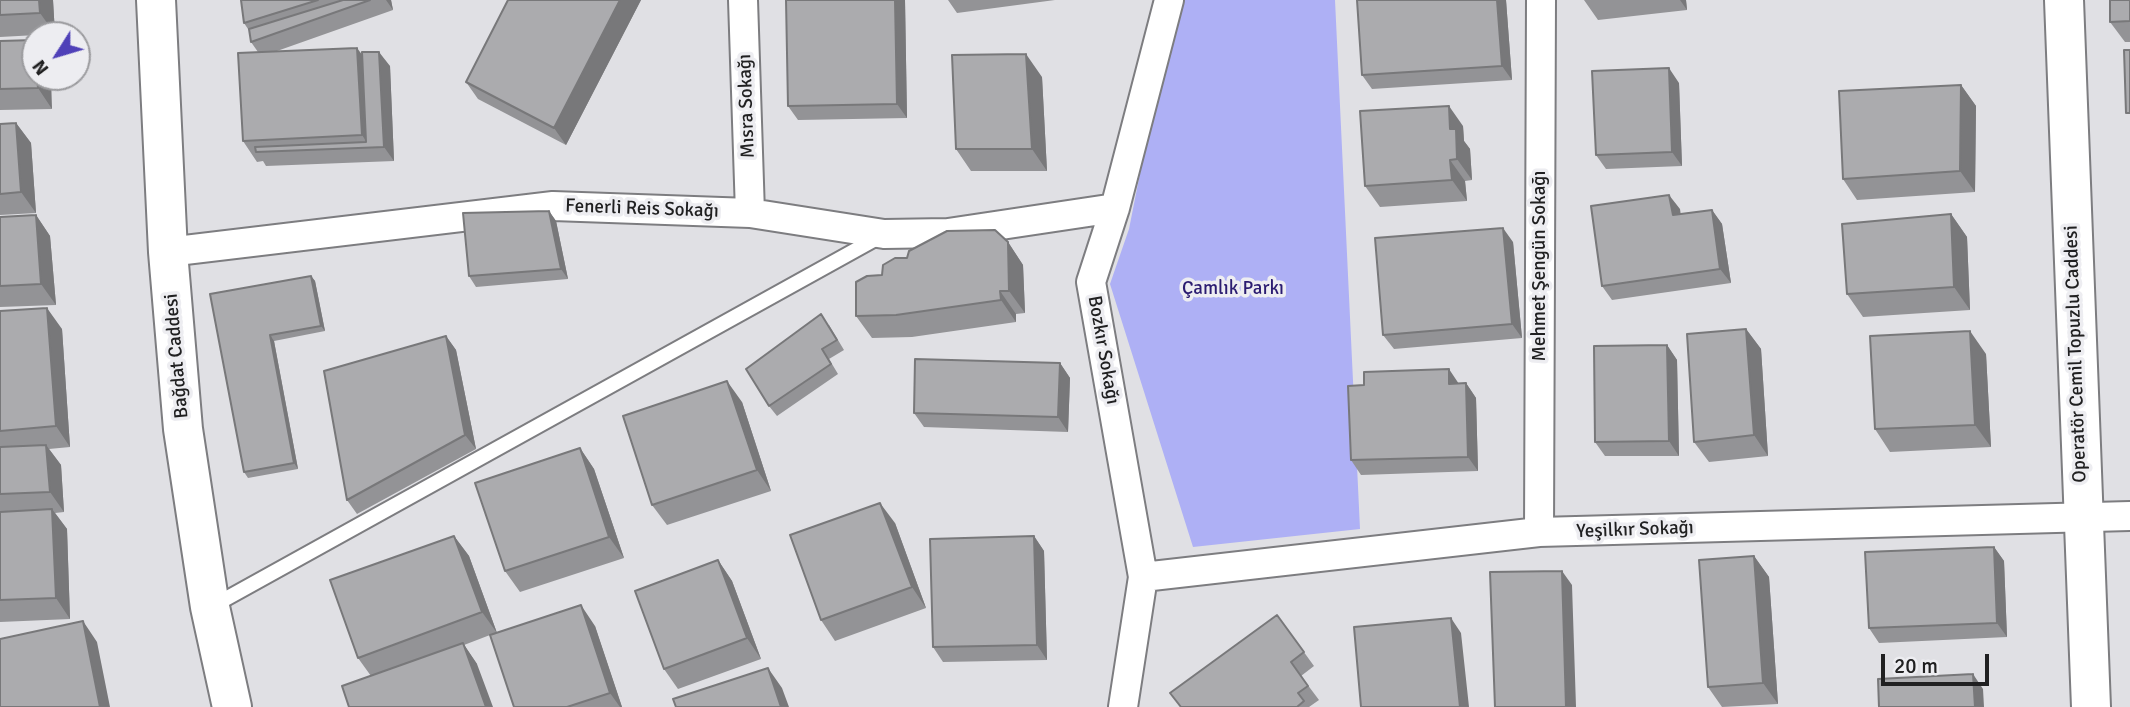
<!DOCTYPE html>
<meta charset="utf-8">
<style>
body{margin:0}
#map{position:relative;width:2130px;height:707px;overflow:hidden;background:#e0e0e4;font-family:Signika,sans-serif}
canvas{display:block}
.north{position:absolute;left:21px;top:21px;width:70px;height:70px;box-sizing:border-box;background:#ededf1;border:2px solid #9b9b9e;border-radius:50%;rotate:233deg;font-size:19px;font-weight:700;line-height:28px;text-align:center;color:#202021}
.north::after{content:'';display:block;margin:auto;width:24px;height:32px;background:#4f40b8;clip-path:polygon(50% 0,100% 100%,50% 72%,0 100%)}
.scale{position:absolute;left:1881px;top:654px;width:108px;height:32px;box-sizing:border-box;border:4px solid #202021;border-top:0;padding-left:9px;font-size:21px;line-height:24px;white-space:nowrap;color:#202021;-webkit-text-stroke:5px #ededf1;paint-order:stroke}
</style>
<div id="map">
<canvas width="2130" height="707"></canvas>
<div class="north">N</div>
<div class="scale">20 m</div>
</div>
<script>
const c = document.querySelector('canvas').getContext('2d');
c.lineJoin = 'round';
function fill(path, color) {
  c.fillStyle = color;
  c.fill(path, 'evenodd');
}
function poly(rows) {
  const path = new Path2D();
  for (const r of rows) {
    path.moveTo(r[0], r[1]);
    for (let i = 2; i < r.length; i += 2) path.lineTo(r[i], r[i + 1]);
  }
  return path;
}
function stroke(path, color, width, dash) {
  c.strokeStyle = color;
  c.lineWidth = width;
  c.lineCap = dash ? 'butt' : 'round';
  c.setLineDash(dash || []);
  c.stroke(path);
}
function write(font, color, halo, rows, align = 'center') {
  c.font = font + ' Signika,sans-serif';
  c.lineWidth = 7;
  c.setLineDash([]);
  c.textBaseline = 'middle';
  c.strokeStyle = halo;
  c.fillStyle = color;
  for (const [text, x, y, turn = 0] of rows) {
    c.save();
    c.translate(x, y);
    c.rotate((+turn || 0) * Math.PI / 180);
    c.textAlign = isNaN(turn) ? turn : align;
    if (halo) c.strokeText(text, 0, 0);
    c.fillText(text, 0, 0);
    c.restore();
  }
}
fill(poly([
 [1182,0,1335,0,1360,529,1193,547,1110,284,1129,229,1155,98]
]), '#aeb0f5');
const service = poly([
 [211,607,879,237]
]);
const minor = poly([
 [743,0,750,213],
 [168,252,553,206,750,213,884,234,948,233,1115,208],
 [1539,532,1541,0],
 [1143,577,1539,532,2130,516],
 [1123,707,1143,577,1091,282,1115,208,1169,0]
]);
const primary = poly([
 [156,0,168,252,183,429,210,607,232,707],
 [2064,0,2091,707]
]);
stroke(service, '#7d7d80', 18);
stroke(minor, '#7d7d80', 32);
stroke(primary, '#7d7d80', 42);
stroke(service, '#fff', 14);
stroke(minor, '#fff', 28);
stroke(primary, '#fff', 38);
fill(poly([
 [0,0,53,0,55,34,0,37],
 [241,0,391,0,393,10,277,51,362,54,390,66,394,161,266,166,263,161,257,162,243,141,258,52,251,42,250,32,244,23],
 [508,0,641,0,566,145,478,99,466,82],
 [786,0,905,0,907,118,798,120,788,106],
 [948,0,1055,0,957,13],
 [1357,0,1506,0,1512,80,1372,89,1362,75],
 [1584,0,1686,0,1687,10,1598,20],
 [2130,0,2130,42,2125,42,2110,22],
 [35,40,52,109,0,110,0,41],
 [1042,77,1047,171,971,171,956,149],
 [1679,83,1682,166,1606,169,1596,155],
 [1961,85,1976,106,1975,192,1857,200,1843,179],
 [16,123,31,143,36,213,0,215,0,124],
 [1463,126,1464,141,1470,149,1472,180,1465,181,1467,201,1380,207,1365,186],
 [1680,209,1680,214,1712,210,1722,224,1731,283,1612,300,1602,286],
 [549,211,556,221,568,279,476,287,469,276],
 [1951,214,1967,237,1970,310,1863,317,1847,294],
 [36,215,50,236,56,305,0,307,0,217],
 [1008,242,1023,265,1025,313,1016,314,1016,322,912,337,872,338,856,316,907,258],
 [1513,242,1522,338,1394,349,1383,335],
 [311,276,315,281,325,331,274,341,298,469,248,478,244,472,210,294],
 [0,311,62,329,70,447,49,449,61,465,64,512,55,513,67,529,70,619,0,622],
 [829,325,844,350,829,359,838,374,777,416,769,406],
 [1746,329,1761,349,1768,456,1709,462,1694,442],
 [446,336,456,350,476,449,357,514,347,500],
 [1667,345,1677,360,1679,456,1605,456,1595,442],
 [1986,354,1991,447,1890,452,1875,429],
 [1060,363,1070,378,1068,432,924,427,914,413],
 [1466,383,1476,398,1478,471,1361,475,1351,460,1364,385],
 [742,402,771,491,667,525,652,505],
 [580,448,594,469,624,558,520,592,505,571],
 [895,523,926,608,835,641,821,620],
 [454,536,469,556,497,633,595,626,622,707,514,707,490,635,464,645,477,664,371,676,358,658],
 [1034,536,1044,551,1047,660,943,662,933,647],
 [1994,547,2004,561,2007,637,1879,643,1869,628],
 [1754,556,1769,577,1778,704,1722,707,1708,687],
 [718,560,732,581,761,659,678,689,664,669],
 [1277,615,1314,666,1301,676,1319,700,1309,707,1180,707]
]), '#939396');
fill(poly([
 [39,0,53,0,55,34,40,13],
 [386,0,391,0,393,10],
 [620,0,641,0,566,145,554,128],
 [895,0,905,0,907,118,897,104],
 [1497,0,1506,0,1512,80,1502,66],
 [1680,0,1686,0,1687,10],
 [357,48,372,68,370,147,362,135],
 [379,52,390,66,394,161,384,147],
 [1026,54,1042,77,1047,171,1032,149],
 [1669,68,1679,83,1682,166,1672,152],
 [37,77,51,77,52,109,38,88],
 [1961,85,1976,106,1975,192,1960,171],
 [1449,106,1463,126,1464,141,1470,149,1472,180,1457,159,1450,129],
 [16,123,31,143,36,213,21,192],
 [1450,160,1465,181,1467,201,1452,180],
 [1669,195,1680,209,1683,230,1673,215],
 [1712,210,1722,224,1731,283,1720,269],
 [549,211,556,221,568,279,561,269],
 [1951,214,1967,237,1970,310,1954,287],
 [36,215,50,236,56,305,41,284],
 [1503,228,1513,242,1522,338,1512,324],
 [1008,242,1023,265,1025,313,1009,291],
 [311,276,315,281,325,331,321,326],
 [1000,291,1016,314,1016,322,1001,300],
 [47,308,62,329,70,447,56,426],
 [1746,329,1761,349,1768,456,1754,435],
 [1970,331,1986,354,1991,447,1975,425],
 [270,335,274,341,298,469,294,463],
 [446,336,456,350,476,449,465,435],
 [1667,345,1677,360,1679,456,1669,441],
 [1060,363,1070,378,1068,432,1058,417],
 [1449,369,1459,384,1449,384],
 [727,381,742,402,771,491,757,470],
 [1466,383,1476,398,1478,471,1468,457],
 [46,445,61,465,64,512,50,492],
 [580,448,594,469,624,558,609,537],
 [880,503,895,523,926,608,912,587],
 [52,509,67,529,70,619,56,598],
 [454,536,469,556,497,633,482,612],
 [1034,536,1044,551,1047,660,1037,645],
 [1994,547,2004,561,2007,637,1997,623],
 [1754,556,1769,577,1778,704,1763,683],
 [718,560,732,581,761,659,747,638],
 [1562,571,1572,585,1576,707,1566,707],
 [581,605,595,626,622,707,620,707,610,693],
 [1451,618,1461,633,1469,707,1460,707],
 [83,621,97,642,110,707,100,707],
 [463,643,477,664,493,707,486,707],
 [768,668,782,688,789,707,781,707],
 [1973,674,1983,689,1984,707,1975,707]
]), '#78787a');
const building = poly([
 [0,0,39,0,40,13,0,15,0,0],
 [241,0,318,0,244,23,241,0],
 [343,0,370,0,251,42,249,29,343,0],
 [508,0,620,0,554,128,466,82,508,0],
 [786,0,895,0,897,104,788,106,786,0],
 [1357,0,1497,0,1502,66,1362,75,1357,0],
 [2110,0,2130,0,2130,21,2110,22,2110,0],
 [35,40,35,77,37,77,38,88,0,89,0,41,35,40],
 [357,48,362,135,243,141,238,53,357,48],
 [2124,50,2130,50,2130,113,2126,113,2124,50],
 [362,52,379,52,384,147,256,152,255,147,366,142,362,52],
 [1026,54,1032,149,956,149,952,55,1026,54],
 [1669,68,1672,152,1596,155,1592,71,1669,68],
 [1961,85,1960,171,1843,179,1839,91,1961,85],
 [1449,106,1450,129,1456,129,1457,159,1450,160,1452,180,1365,186,1360,111,1449,106],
 [16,123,21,192,0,194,0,124,16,123],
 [1669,195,1673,215,1712,210,1720,269,1602,286,1591,206,1669,195],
 [549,211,561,269,469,276,463,213,549,211],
 [1951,214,1954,287,1847,294,1842,224,1951,214],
 [36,215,41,284,0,286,0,217,36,215],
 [1503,228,1512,324,1383,335,1375,238,1503,228],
 [995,230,1008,242,1009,291,1000,291,1001,300,896,315,856,316,856,282,867,276,882,275,883,265,895,258,907,258,909,251,947,231,995,230],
 [311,276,321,326,270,335,294,463,244,472,210,294,311,276],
 [47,308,56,426,0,431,0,311,47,308],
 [821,314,837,340,822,349,831,364,769,406,746,369,821,314],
 [1746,329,1754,435,1694,442,1687,334,1746,329],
 [1970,331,1975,425,1875,429,1870,336,1970,331],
 [446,336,465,435,347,500,324,371,446,336],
 [1667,345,1669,441,1595,442,1594,346,1667,345],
 [915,359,1060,363,1058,417,914,413,915,359],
 [1449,369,1449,384,1466,383,1468,457,1351,460,1348,386,1364,385,1364,372,1449,369],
 [727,381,757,470,652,505,623,416,727,381],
 [46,445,50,492,0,494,0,447,46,445],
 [580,448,609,537,505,571,475,483,580,448],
 [880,503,912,587,821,620,790,535,880,503],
 [52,509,56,598,0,600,0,512,52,509],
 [454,536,482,612,358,658,330,580,454,536],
 [1034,536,1037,645,933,647,930,539,1034,536],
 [1994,547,1997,623,1869,628,1865,552,1994,547],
 [1754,556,1763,683,1708,687,1699,560,1754,556],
 [718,560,747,638,664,669,635,591,718,560],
 [1562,571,1566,707,1495,707,1490,572,1562,571],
 [581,605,610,693,567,707,514,707,490,635,581,605],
 [1277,615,1304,652,1291,662,1308,686,1298,693,1304,701,1297,707,1181,707,1170,693,1277,615],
 [1451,618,1460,707,1361,707,1354,627,1451,618],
 [83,621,100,707,0,707,0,639,83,621],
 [463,643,486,707,349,707,342,686,463,643],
 [768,668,781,707,676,707,673,699,768,668],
 [1973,674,1975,707,1879,707,1878,679,1973,674]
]);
fill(building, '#ababae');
stroke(building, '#78787a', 2);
write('19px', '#202021', '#ededf1', [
 ["Mısra Sokağı",747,106,-92],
 ["Fenerli Reis Sokağı",642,209,2],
 ["Mehmet Şengün Sokağı",1540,266,-90],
 ["Bozkır Sokağı",1103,350,80],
 ["Operatör Cemil Topuzlu Caddesi",2076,354,-92],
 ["Bağdat Caddesi",177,356,-95],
 ["Yeşilkır Sokağı",1635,530,-2]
]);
write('19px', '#2b1c71', '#ededf1', [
 ["Çamlık Parkı",1233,289]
]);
</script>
